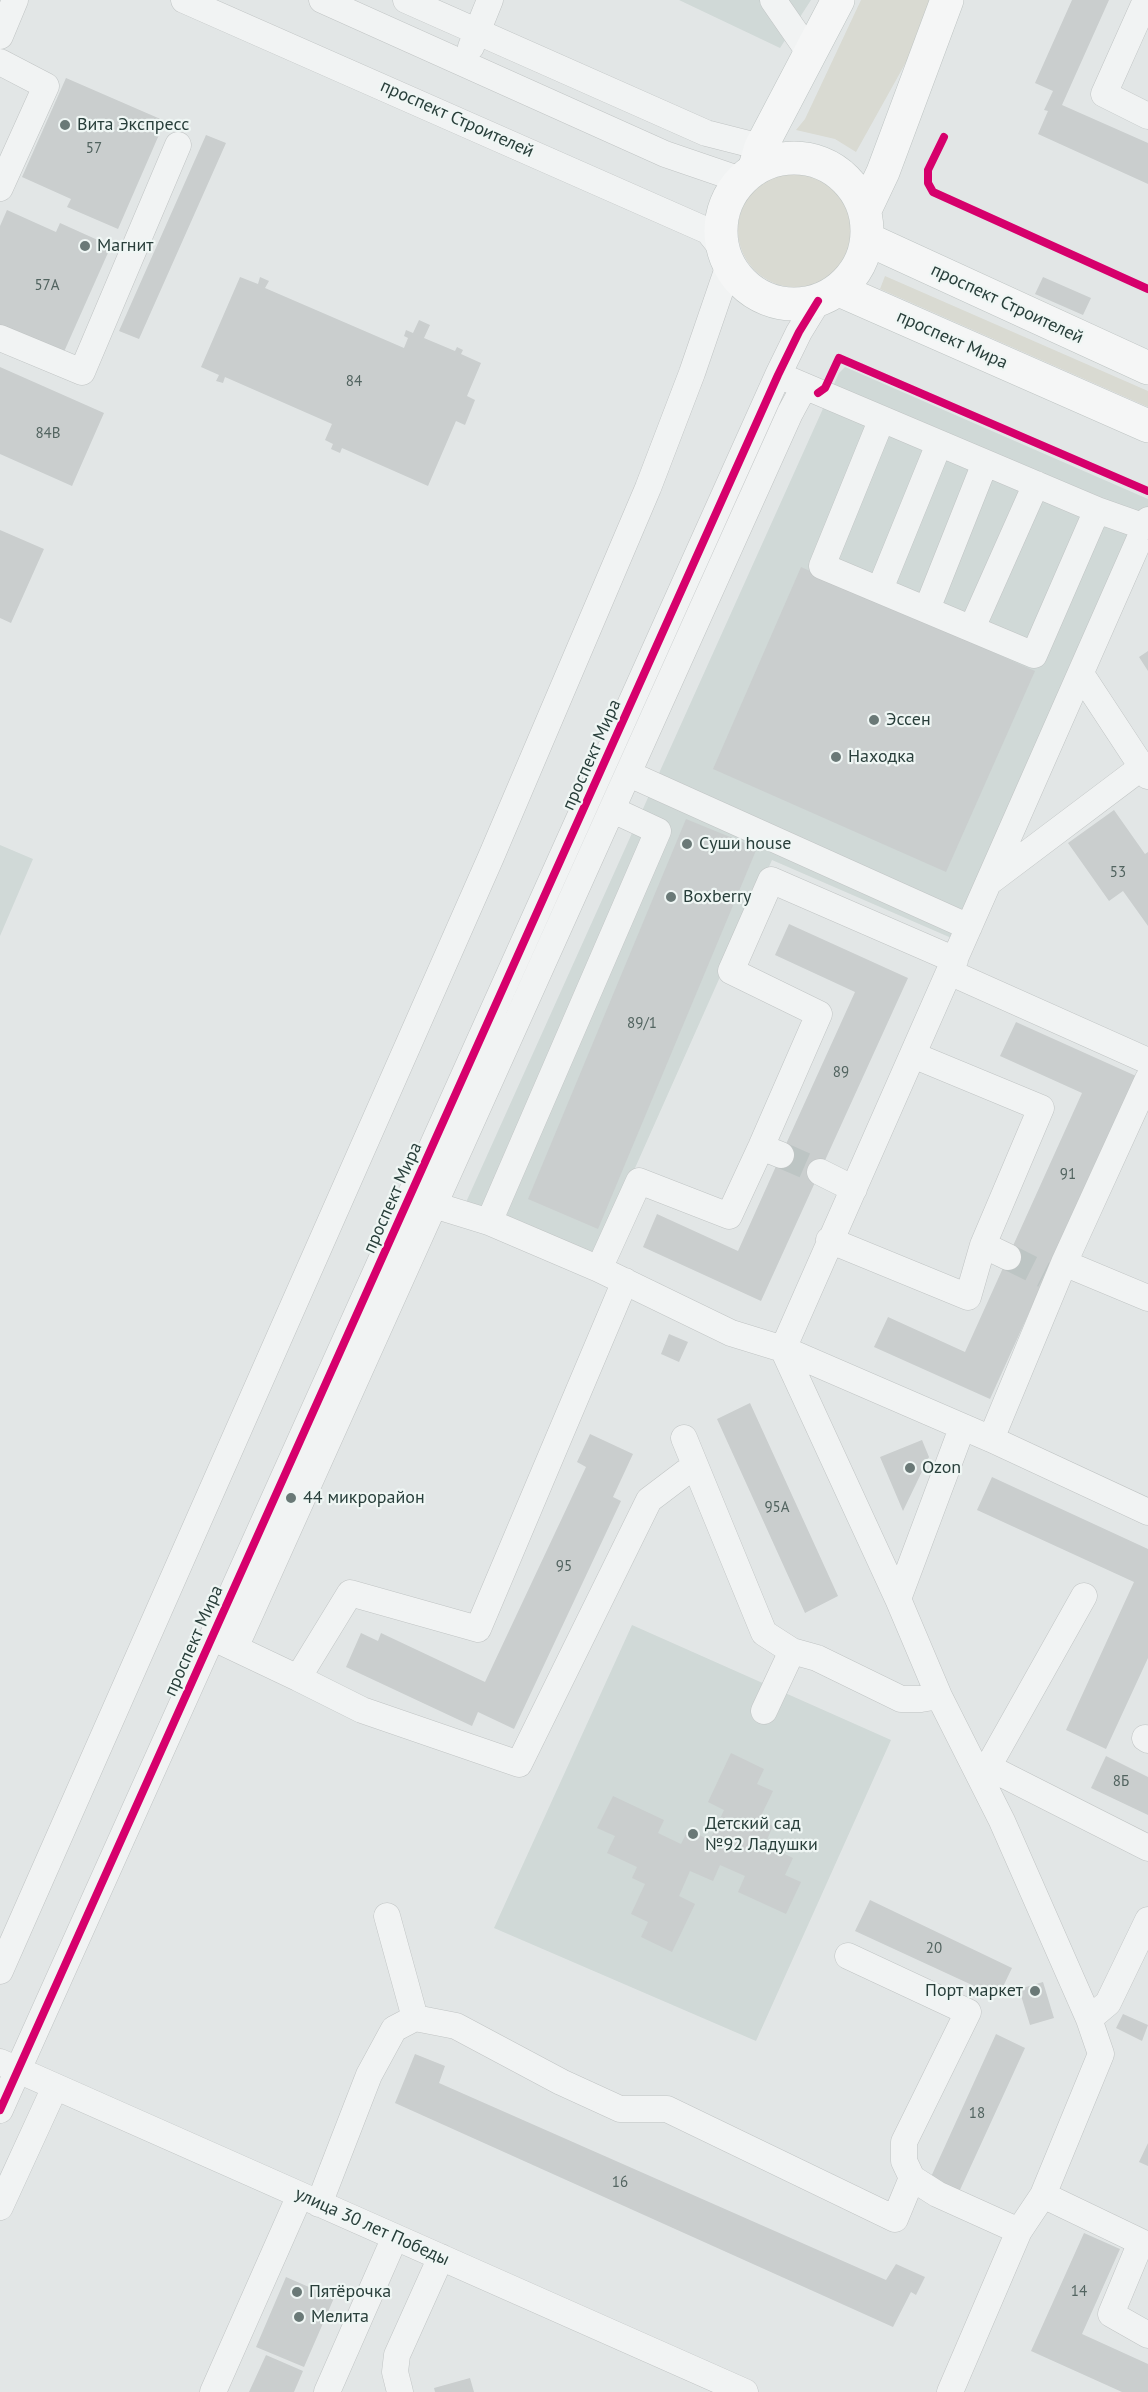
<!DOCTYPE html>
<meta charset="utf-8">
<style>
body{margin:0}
canvas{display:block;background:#e2e6e6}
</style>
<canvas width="1148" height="2392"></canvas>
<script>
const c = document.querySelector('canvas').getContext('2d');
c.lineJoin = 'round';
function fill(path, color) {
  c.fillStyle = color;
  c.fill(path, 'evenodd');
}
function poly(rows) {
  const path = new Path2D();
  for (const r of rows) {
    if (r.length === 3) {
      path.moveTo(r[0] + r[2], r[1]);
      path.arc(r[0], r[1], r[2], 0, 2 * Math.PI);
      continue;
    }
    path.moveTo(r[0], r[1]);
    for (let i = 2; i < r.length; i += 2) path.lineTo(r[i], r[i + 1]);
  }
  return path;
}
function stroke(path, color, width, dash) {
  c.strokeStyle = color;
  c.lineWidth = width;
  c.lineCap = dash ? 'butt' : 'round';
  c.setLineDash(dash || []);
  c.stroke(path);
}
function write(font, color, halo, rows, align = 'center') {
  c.font = font + ' "PT Sans",sans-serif';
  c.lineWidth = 4.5;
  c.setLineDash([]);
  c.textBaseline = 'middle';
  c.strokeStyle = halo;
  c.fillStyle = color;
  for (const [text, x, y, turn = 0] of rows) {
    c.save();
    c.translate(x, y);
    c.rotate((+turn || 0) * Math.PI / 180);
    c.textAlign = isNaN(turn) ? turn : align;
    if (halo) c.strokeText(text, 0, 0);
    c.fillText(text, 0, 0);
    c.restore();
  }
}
fill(poly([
 [679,0,811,0,780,48],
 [845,367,1148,499,1148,509,956,940,772,860,587,1276,458,1220,839,373],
 [0,845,33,859,0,936],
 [632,1625,891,1740,756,2041,494,1928]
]), '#d0d9d7');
fill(poly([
 [861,0,931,0,915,46,856,152,835,139,796,130,805,119],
 [795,230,57],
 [885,276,1148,391,1148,407,880,289]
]), '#d9dad2');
fill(poly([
 [1072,0,1109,0,1062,105,1148,143,1148,184,1038,134,1048,111,1044,110,1053,91,1035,83],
 [66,78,165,121,118,229,67,207,71,199,22,177],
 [206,135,226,143,139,339,119,331],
 [7,210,56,232,60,223,111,246,63,354,0,326,0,226],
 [240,277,258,284,260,277,269,281,265,288,404,348,408,338,404,336,406,330,413,333,419,320,430,325,424,338,455,351,457,347,463,350,461,354,481,363,467,396,475,400,465,425,456,421,428,486,342,448,340,453,331,449,333,444,325,440,332,424,225,377,223,383,216,381,219,375,201,367],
 [1043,277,1091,298,1083,315,1035,294],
 [0,367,104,413,72,486,0,454],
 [0,530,44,549,11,623,0,618],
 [801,567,1035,671,946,872,713,769],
 [1148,651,1148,671,1139,657],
 [1114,810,1145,854,1148,852,1148,926,1123,891,1109,901,1068,843],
 [686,819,757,848,598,1229,528,1199],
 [789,924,908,978,761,1301,643,1247,657,1214,738,1251,781,1155,855,992,775,955],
 [1016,1022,1136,1076,990,1399,874,1347,888,1317,965,1352,1082,1093,1000,1056],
 [669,1334,688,1342,679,1362,661,1354],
 [750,1403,838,1596,805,1613,717,1419],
 [590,1434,633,1454,613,1497,621,1501,514,1729,478,1712,472,1726,346,1667,361,1633,378,1641,381,1633,485,1682,586,1467,577,1462],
 [922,1440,929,1457,903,1511,880,1457],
 [992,1477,1148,1549,1148,1658,1106,1749,1066,1730,1134,1582,977,1510],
 [731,1753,764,1769,757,1784,773,1791,759,1820,773,1826,765,1844,793,1858,785,1875,801,1882,786,1914,738,1892,745,1876,720,1865,713,1881,690,1871,679,1896,695,1904,672,1952,641,1937,648,1922,631,1914,645,1884,632,1878,637,1867,607,1853,615,1836,597,1828,613,1796,664,1820,658,1833,681,1844,688,1830,710,1840,724,1810,708,1802],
 [1106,1756,1148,1777,1148,1815,1091,1788],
 [870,1900,1012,1968,998,1997,855,1931],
 [1043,1982,1054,2018,1030,2025,1019,1989],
 [1123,2014,1148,2025,1142,2041,1116,2028],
 [996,2034,1025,2048,959,2192,930,2179],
 [415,2054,445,2066,439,2083,886,2280,896,2264,925,2277,916,2295,911,2292,893,2327,395,2103],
 [1148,2143,1148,2166,1139,2162],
 [1084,2233,1120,2249,1082,2334,1148,2364,1148,2392,1122,2392,1031,2351],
 [286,2277,334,2298,304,2367,256,2347],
 [266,2355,303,2371,294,2392,249,2392],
 [470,2378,474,2392,435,2392,434,2388]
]), '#cacece');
stroke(poly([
 [781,1155,820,1172],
 [1008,1257,1044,1275]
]), '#bdc5c4', 26, [26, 13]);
const minor = poly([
 [184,0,708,231,723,250],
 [322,0,665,154,741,180],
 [406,0,706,133,761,147],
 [773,0,809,52],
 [1146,0,1104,94,1148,116],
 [0,36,15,0],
 [471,47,490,0],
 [0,62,46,86,0,188],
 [0,338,82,372,178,145],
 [790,380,1097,510,1034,655,822,566,881,421],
 [1097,510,1145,527],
 [880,589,939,444],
 [927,609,985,463],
 [972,628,1036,484],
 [1081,674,1148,776],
 [629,774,969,927],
 [992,880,1142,767],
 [949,972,1148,1061],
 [761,1147,781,1155],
 [820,1172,854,1189],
 [421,1201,489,1222,599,1269,731,1333,783,1349,991,1439,1148,1512],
 [489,1222,658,831,613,810],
 [829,1240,968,1297,983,1245,1041,1108,913,1055],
 [983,1245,1008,1257],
 [1064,1263,1148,1298],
 [599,1269,639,1181,729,1216,761,1147,819,1014,731,971,771,880,955,960],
 [625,1281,478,1629,350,1593,298,1678,362,1710,519,1764,649,1500,686,1472,698,1473],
 [684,1438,764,1633,792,1651,817,1658,901,1699,921,1699,939,1696],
 [991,1439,1064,1263,1148,1079],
 [1084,1596,988,1767,1148,1848],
 [898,1599,962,1428],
 [220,1641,298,1678],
 [235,1648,790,413,804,387],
 [764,1711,792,1651],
 [1145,1738,1148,1740],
 [387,1916,415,2018],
 [848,1956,968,2012,904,2142,904,2161,912,2178,937,2194,1019,2231],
 [0,1971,491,857,648,488,692,373,729,265],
 [1089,2019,1108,2003,1148,1920],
 [0,2062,745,2392],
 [0,2110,778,375,799,332,818,301],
 [1043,2195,1141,2242,1111,2314,1148,2335],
 [319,2204,369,2075,394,2029,415,2018,456,2026,561,2082,620,2109,667,2109,895,2219,912,2178],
 [0,2207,55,2087],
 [213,2392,300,2195],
 [327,2392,395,2237],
 [400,2392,395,2372,397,2355,441,2257],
 [950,2392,1019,2231,1043,2195,1101,2054,1089,2019,1002,1821,939,1696,898,1599,783,1349,1148,520]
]);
const major = poly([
 [794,231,73],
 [754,170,761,147,838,0],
 [865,210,883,172,947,0],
 [867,239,1148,368],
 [839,290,1148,426]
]);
stroke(minor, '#c0c4c4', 27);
stroke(major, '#bec4c3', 34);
stroke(minor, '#f1f3f3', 26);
stroke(major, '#f5f6f6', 33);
stroke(poly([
 [944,137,928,170,928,183,933,192,1148,289],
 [818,393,825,388,839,358,1148,491],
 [0,2110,778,375,799,332,818,301]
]), '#d6006c', 8);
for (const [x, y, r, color] of [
 [65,125,6,"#6a7977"],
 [85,246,6,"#6a7977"],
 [874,720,6,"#6a7977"],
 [836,757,6,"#6a7977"],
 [687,844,6,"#6a7977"],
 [671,897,6,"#6a7977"],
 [910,1468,6,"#6a7977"],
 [291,1498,6,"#6a7977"],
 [693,1834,6,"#6a7977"],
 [1035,1991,6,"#6a7977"],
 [297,2292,6,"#6a7977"],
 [299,2317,6,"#6a7977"]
]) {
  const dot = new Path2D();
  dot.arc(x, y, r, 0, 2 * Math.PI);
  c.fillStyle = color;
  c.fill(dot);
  stroke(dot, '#eff6f4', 2);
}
write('15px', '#526460', null, [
 ["57",94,149],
 ["57А",47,286],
 ["84",354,382],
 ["84В",48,434],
 ["53",1118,873],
 ["89/1",642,1024],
 ["89",841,1073],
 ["91",1068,1175],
 ["95А",777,1508],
 ["95",564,1567],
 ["8Б",1121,1782],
 ["20",934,1949],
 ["18",977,2114],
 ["16",620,2183],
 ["14",1079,2292]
]);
write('18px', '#293f3b', '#eff6f4', [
 ["проспект Строителей",457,119,24],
 ["проспект Строителей",1007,304,25],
 ["проспект Мира",952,340,24],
 ["проспект Мира",592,755,-66],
 ["проспект Мира",393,1198,-66],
 ["проспект Мира",194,1641,-66],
 ["улица 30 лет Победы",372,2227,24]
]);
write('18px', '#293f3b', '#eff6f4', [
 ["Вита Экспресс",77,125],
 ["Магнит",97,246],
 ["Эссен",886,720],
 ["Находка",848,757],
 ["Суши house",699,844],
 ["Boxberry",683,897],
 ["Ozon",922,1468],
 ["44 микрорайон",303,1498],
 ["Детский сад",705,1824],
 ["№92 Ладушки",705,1845],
 ["Порт маркет",1023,1991,"right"],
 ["Пятёрочка",309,2292],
 ["Мелита",311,2317]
], 'left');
</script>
